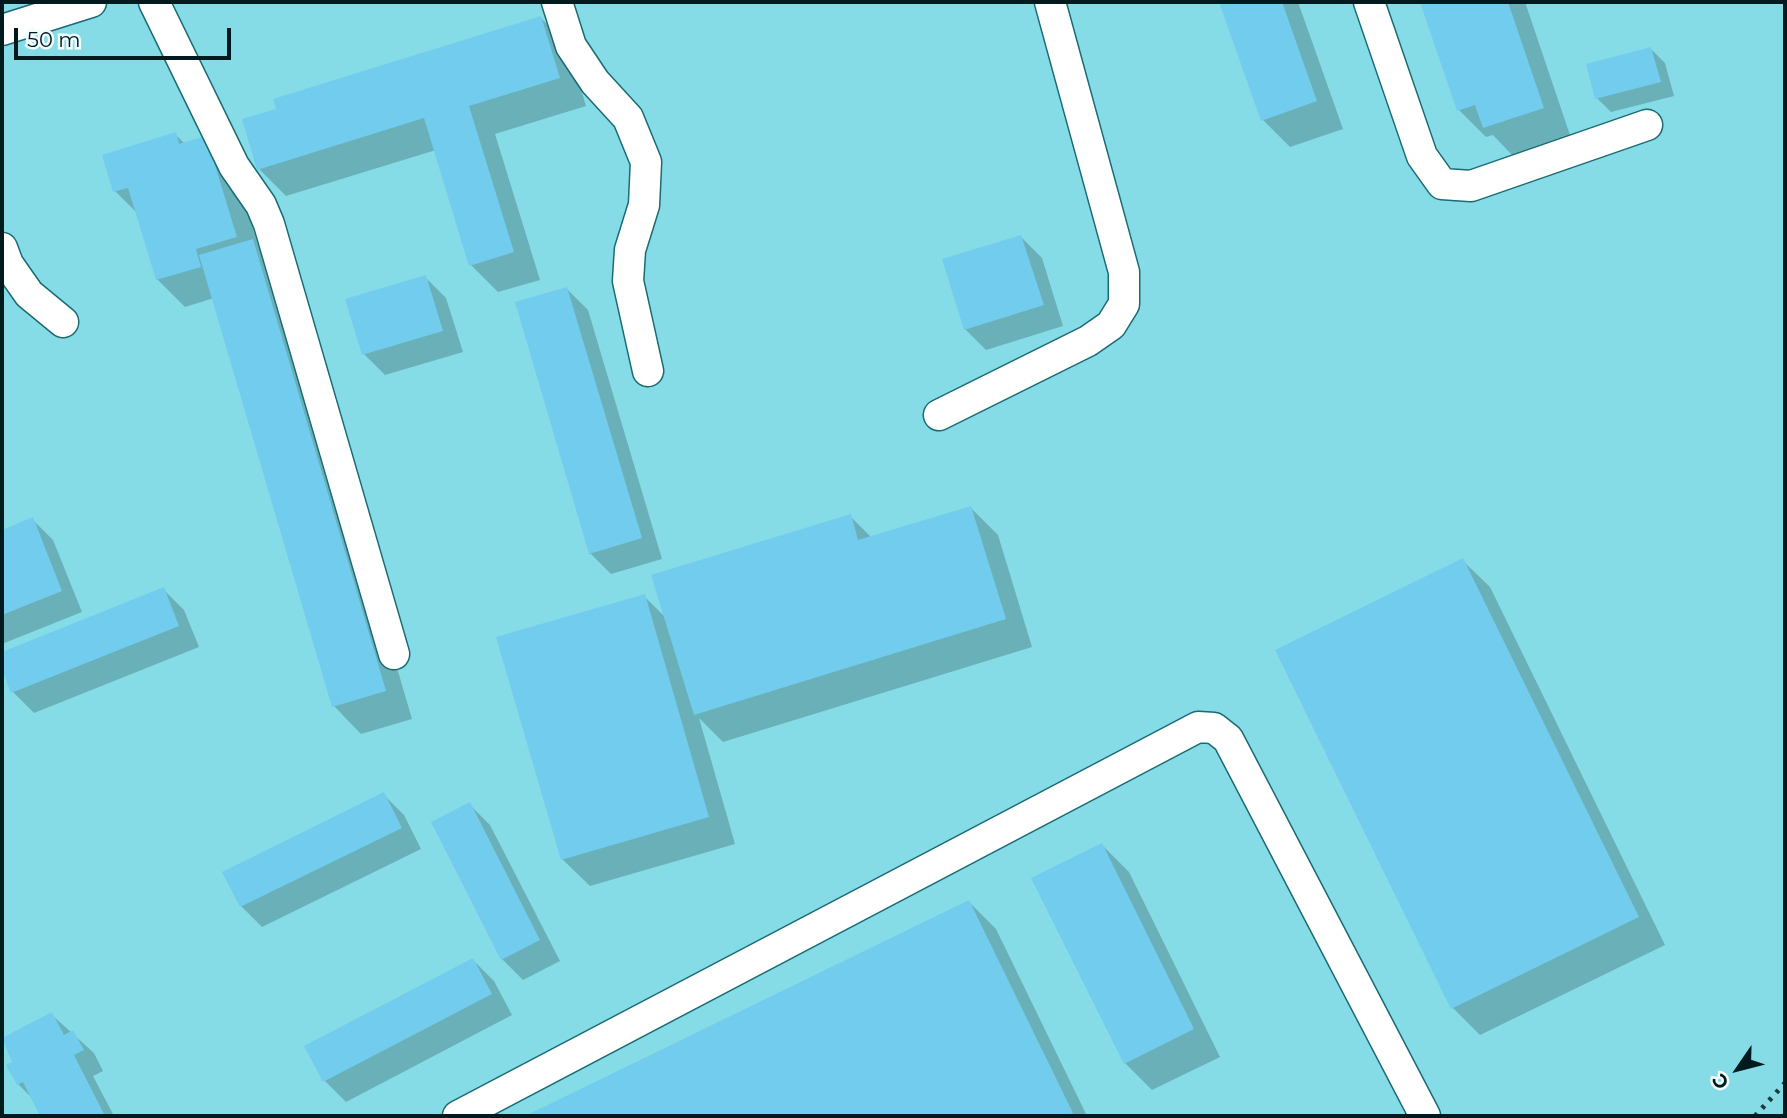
<!DOCTYPE html>
<meta charset="utf-8">
<style>
body{margin:0}
#map{position:relative;width:1787px;height:1118px;overflow:hidden;background:#9ce7f0;font-family:Montserrat,sans-serif}
canvas{display:block}
.frame{position:absolute;inset:0;border:4px solid #001a1e;pointer-events:none}
.north{position:absolute;left:1703px;top:1034px;width:70px;height:70px;-webkit-text-stroke:5px #eefcfe;paint-order:stroke;rotate:235deg;font-size:19px;font-weight:700;line-height:28px;text-align:center;color:#001a1e}
.north::after{content:'';display:block;margin:auto;width:24px;height:32px;background:#001a1e;clip-path:polygon(50% 0,100% 100%,50% 72%,0 100%)}
.scale{position:absolute;left:14px;top:28px;width:217px;height:32px;box-sizing:border-box;border:4px solid #001a1e;border-top:0;padding-left:9px;font-size:21px;line-height:24px;white-space:nowrap;color:#001a1e;-webkit-text-stroke:5px #eefcfe;paint-order:stroke}
</style>
<div id="map">
<canvas width="1787" height="1118"></canvas>
<div class="frame"></div>
<div class="north">С</div>
<div class="scale">50 m</div>
</div>
<script>
const c = document.querySelector('canvas').getContext('2d');
c.lineJoin = 'round';
function fill(path, color) {
  c.fillStyle = color;
  c.fill(path, 'evenodd');
}
function poly(rows) {
  const path = new Path2D();
  for (const r of rows) {
    path.moveTo(r[0], r[1]);
    for (let i = 2; i < r.length; i += 2) path.lineTo(r[i], r[i + 1]);
  }
  return path;
}
function stroke(path, color, width, dash) {
  c.strokeStyle = color;
  c.lineWidth = width;
  c.lineCap = dash ? 'butt' : 'round';
  c.setLineDash(dash || []);
  c.stroke(path);
}
fill(poly([
 [2,2,1785,2,1785,1116,2,1116]
]), '#85dce6');
fill(poly([
 [1221,2,1298,2,1343,129,1290,147,1263,120],
 [1422,2,1525,2,1570,135,1512,155,1493,135,1486,137,1459,110],
 [541,18,568,46,586,106,495,134,540,280,498,292,471,265,436,150,286,196,259,169],
 [1651,49,1665,63,1674,96,1611,112,1597,98],
 [175,134,185,144,206,138,233,165,259,248,280,269,412,719,361,734,334,706,214,298,185,307,157,279,137,213,115,191],
 [1021,237,1042,258,1063,326,986,350,965,329],
 [425,277,446,298,463,352,385,375,364,354],
 [567,289,588,310,662,559,611,574,590,553],
 [971,508,998,535,1032,647,723,742,699,718,735,844,590,886,562,859,644,596,666,618,850,516,872,538],
 [32,519,53,540,82,612,2,644,2,532],
 [1462,560,1490,587,1665,945,1480,1035,1453,1008],
 [163,589,184,610,199,647,34,713,13,692,2,665,2,654],
 [383,794,404,815,421,849,262,927,241,906],
 [469,804,490,825,560,961,523,980,502,959],
 [1102,845,1129,872,1220,1057,1152,1090,1125,1063],
 [969,902,996,929,1087,1116,529,1116],
 [473,960,494,981,512,1015,346,1102,325,1081],
 [52,1015,94,1053,103,1071,93,1076,114,1116,42,1116,34,1100,18,1084,15,1063,3,1039]
]), '#0003');
fill(poly([
 [1219,2,1282,2,1317,101,1261,121],
 [1420,2,1508,2,1544,108,1483,128,1475,105,1457,111],
 [541,16,560,78,469,106,514,252,469,266,424,118,257,170,242,119,276,109,273,99],
 [1651,47,1661,82,1595,99,1586,64],
 [176,132,179,144,206,136,237,237,196,249,201,267,156,280,128,188,113,192,102,155],
 [1021,235,1044,305,964,330,942,259],
 [253,239,386,691,332,707,199,255],
 [426,275,443,331,362,355,345,299],
 [567,287,642,538,589,554,515,302],
 [971,506,1006,619,694,715,651,575,851,514,858,540],
 [33,517,62,591,2,615,2,530],
 [1463,558,1639,917,1451,1009,1275,650],
 [164,587,179,626,11,693,2,669,2,652],
 [645,594,709,817,561,860,496,637],
 [384,792,402,828,240,907,222,872],
 [470,802,540,940,501,960,431,822],
 [1102,843,1194,1029,1124,1064,1031,878],
 [969,900,1073,1113,1067,1116,525,1116],
 [473,958,492,994,323,1082,304,1046],
 [52,1012,64,1035,73,1030,84,1050,74,1055,105,1116,40,1116,23,1082,17,1085,6,1065,12,1062,2,1038]
]), '#72ccee');
const minor = poly([
 [154,2,234,166,261,205,269,224,394,654],
 [557,2,571,46,595,82,628,118,646,162,644,205,630,250,628,281,648,371],
 [1369,2,1422,156,1442,184,1471,186,1647,125],
 [2,30,91,2],
 [2,248,8,264,29,294,63,322],
 [939,415,1088,341,1111,325,1124,304,1124,272,1050,2],
 [458,1116,1198,727,1214,728,1228,739,1425,1116]
]);
stroke(minor, '#1a6b73', 33);
stroke(minor, '#fff', 30);
stroke(poly([
 [1755,1116,1785,1083]
]), '#1a3c41', 5, [3.5, 7]);
</script>
